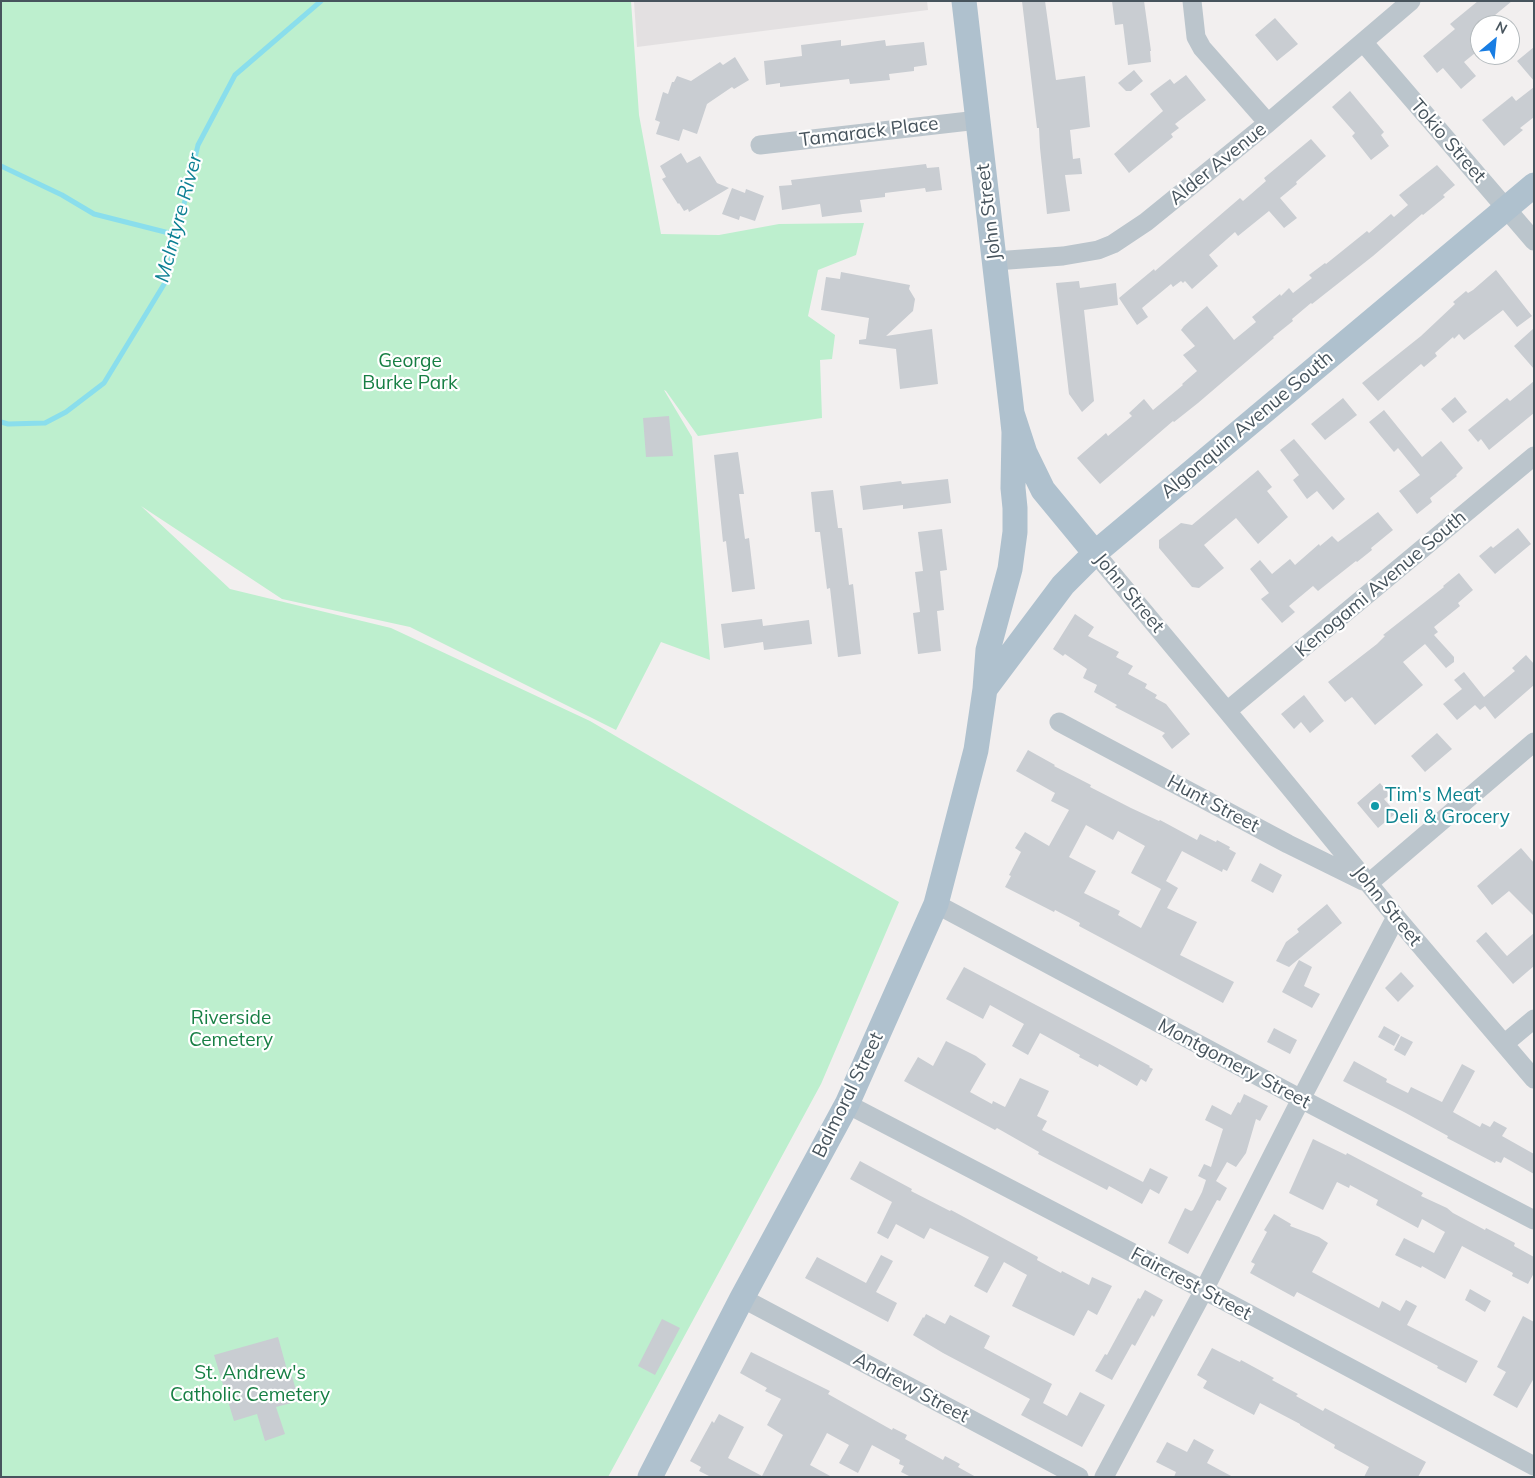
<!DOCTYPE html>
<style>
body{margin:0}
#map{position:relative;width:1535px;height:1478px;overflow:hidden;background:#f2efef;font-family:Mulish,sans-serif}
canvas{display:block}
.frame{position:absolute;inset:0;border:2px solid #47545d;pointer-events:none}
.north{position:absolute;left:1470px;top:15px;width:50px;height:50px;box-sizing:border-box;background:#fff;border:1px solid #b5bbbe;border-radius:50%;rotate:28deg;font-size:14px;font-weight:700;line-height:20px;text-align:center;color:#47545d}
.north::after{content:'';display:block;margin:auto;width:18px;height:22px;background:#187de3;clip-path:polygon(50% 0,100% 100%,50% 72%,0 100%)}
</style>
<div id="map">
<canvas width="1535" height="1478"></canvas>
<div class="frame"></div>
<div class="north">N</div>
</div>
<script>
const c = document.querySelector('canvas').getContext('2d');
c.lineJoin = 'round';
function fill(path, color) {
  c.fillStyle = color;
  c.fill(path, 'evenodd');
}
function poly(rows) {
  const path = new Path2D();
  for (const r of rows) {
    path.moveTo(r[0], r[1]);
    for (let i = 2; i < r.length; i += 2) path.lineTo(r[i], r[i + 1]);
  }
  return path;
}
function stroke(path, color, width, dash) {
  c.strokeStyle = color;
  c.lineWidth = width;
  c.lineCap = dash ? 'butt' : 'round';
  c.setLineDash(dash || []);
  c.stroke(path);
}
function write(font, color, halo, rows, align = 'center') {
  c.font = font + ' Mulish,sans-serif';
  c.lineWidth = 4.5;
  c.setLineDash([]);
  c.textBaseline = 'middle';
  c.strokeStyle = halo;
  c.fillStyle = color;
  for (const [text, x, y, turn = 0] of rows) {
    c.save();
    c.translate(x, y);
    c.rotate((+turn || 0) * Math.PI / 180);
    c.textAlign = isNaN(turn) ? turn : align;
    if (halo) c.strokeText(text, 0, 0);
    c.fillText(text, 0, 0);
    c.restore();
  }
}
fill(poly([
 [634,1,927,1,928,10,637,47]
]), '#e3e0e1');
fill(poly([
 [1,1,631,1,639,115,661,234,719,235,779,224,864,223,856,255,818,270,808,316,835,335,832,359,820,360,822,418,698,436,666,391,664,390,692,437,710,660,661,642,616,730,410,627,282,599,141,506,230,589,391,628,590,721,899,902,821,1084,608,1477,1,1477]
]), '#bdefce');
stroke(poly([
 [1,166,62,195,94,214,177,235],
 [1,422,8,424,45,423,66,412,104,383,166,281,198,145,235,75,321,1]
]), '#8adeec', 5);
fill(poly([
 [1022,1,1045,1,1056,80,1085,76,1090,127,1070,130,1073,159,1080,158,1082,174,1065,175,1070,211,1047,214,1040,148,1039,128,1037,128],
 [1112,1,1144,1,1151,51,1150,51,1151,62,1128,65,1123,24,1115,25],
 [1478,1,1512,1,1483,25,1480,25,1480,49,1464,62,1476,76,1461,89,1443,68,1437,73,1423,56,1455,29,1450,24],
 [1275,18,1298,44,1277,61,1255,35],
 [841,40,841,46,885,40,886,46,924,42,927,65,914,67,914,71,889,74,890,80,861,83,850,84,849,79,780,87,780,83,766,85,764,61,802,56,801,45],
 [1534,47,1534,81,1517,61],
 [735,57,749,80,734,89,732,87,707,104,697,134,683,129,679,141,656,134,660,122,655,120,663,92,668,94,672,82,674,82,677,76,691,81,720,62,723,65],
 [1134,70,1143,81,1131,91,1126,91,1118,83],
 [1186,75,1206,100,1175,124,1179,128,1171,134,1173,137,1129,173,1114,154,1163,111,1150,94,1170,79,1174,84],
 [1534,87,1534,117,1520,128,1523,130,1504,146,1482,120,1512,96,1516,101],
 [1350,91,1384,132,1381,135,1389,146,1371,160,1352,136,1355,133,1332,107],
 [1311,139,1326,156,1296,182,1297,184,1280,198,1297,218,1284,228,1269,211,1238,236,1235,232,1209,255,1218,266,1192,289,1185,281,1183,283,1181,281,1173,287,1171,284,1142,308,1148,317,1137,325,1119,298,1154,269,1155,271,1240,198,1243,201,1266,181,1264,178],
 [681,153,687,163,700,156,717,183,729,188,689,212,688,209,684,211,679,203,678,204,662,179,666,177,660,166],
 [926,164,927,168,939,167,942,190,926,192,925,188,885,193,885,197,860,200,862,212,843,214,822,217,820,204,782,210,779,186,792,185,791,180],
 [1437,165,1455,185,1443,195,1445,197,1423,215,1422,214,1373,256,1312,304,1311,303,1292,319,1293,321,1273,337,1274,338,1198,403,1174,422,1173,421,1100,484,1091,474,1077,458,1106,433,1108,436,1132,416,1129,413,1144,399,1153,410,1183,385,1182,384,1197,371,1183,355,1195,346,1181,330,1184,326,1207,306,1234,340,1256,322,1252,317,1280,294,1281,296,1289,288,1293,293,1312,278,1309,275,1325,263,1326,264,1367,231,1369,233,1391,214,1394,217,1408,205,1399,195],
 [732,188,745,193,746,189,764,196,755,221,740,216,739,220,722,214],
 [1496,270,1532,316,1517,327,1503,310,1464,340,1459,334,1454,339,1453,337,1435,353,1437,356,1424,367,1421,364,1378,401,1362,383,1421,336,1455,304,1453,302,1466,291,1468,293,1473,290],
 [841,272,910,285,909,289,915,299,913,311,886,336,932,329,938,384,900,389,896,349,859,344,859,340,866,339,869,318,821,310,826,277,840,279],
 [1079,281,1080,288,1116,283,1118,305,1084,310,1094,401,1082,412,1069,394,1056,283],
 [1534,328,1534,369,1514,346],
 [1534,381,1534,413,1489,450,1481,439,1478,442,1468,430,1507,398,1510,401],
 [1455,397,1467,412,1453,423,1441,409],
 [1343,398,1357,415,1325,440,1311,424],
 [1384,410,1422,457,1441,441,1463,468,1456,475,1457,476,1430,498,1432,502,1417,514,1399,491,1420,475,1398,448,1394,452,1369,422],
 [669,416,673,456,646,457,643,418],
 [1294,439,1345,499,1333,510,1317,491,1307,499,1293,480,1299,475,1280,450],
 [738,452,744,494,739,494,745,539,749,538,755,589,732,592,726,541,723,542,714,455],
 [1258,470,1272,487,1267,491,1288,517,1258,544,1236,518,1204,545,1224,568,1199,588,1192,587,1159,548,1159,540,1181,523,1192,525],
 [948,479,951,503,903,509,903,505,863,510,860,486,901,481,902,484],
 [833,490,838,528,842,528,849,585,853,584,861,654,838,657,830,588,827,589,820,532,815,532,811,492],
 [1378,512,1393,530,1371,548,1372,550,1357,562,1356,561,1318,591,1313,586,1289,606,1295,612,1282,623,1261,599,1269,593,1250,569,1260,560,1272,574,1290,559,1295,565,1319,544,1320,546,1332,536,1338,542],
 [1518,528,1531,544,1495,574,1479,556,1491,546,1493,548],
 [942,529,947,570,940,571,944,610,937,611,941,651,918,654,913,613,920,612,915,572,923,571,918,532],
 [1459,573,1473,590,1458,603,1460,606,1434,627,1438,632,1434,635,1454,657,1454,662,1446,668,1425,644,1403,662,1423,685,1375,725,1352,697,1345,702,1328,682,1377,644,1385,636,1383,635,1444,587,1443,586],
 [1075,614,1094,627,1088,636,1119,652,1116,657,1133,666,1128,674,1147,684,1145,688,1157,695,1155,698,1166,704,1190,734,1172,749,1162,736,1165,733,1115,707,1117,705,1094,692,1097,685,1083,678,1087,669,1065,654,1063,656,1053,649],
 [762,619,763,626,809,620,812,644,764,650,763,642,724,648,721,624],
 [1526,655,1534,664,1534,685,1495,719,1485,706,1480,710,1475,705,1457,720,1443,704,1462,689,1454,680,1464,672,1484,697,1515,671,1512,668],
 [1304,695,1324,721,1310,733,1301,722,1294,729,1281,714],
 [1437,733,1452,749,1425,772,1411,756],
 [1028,750,1055,765,1054,766,1091,785,1090,787,1131,808,1159,821,1160,820,1197,840,1200,834,1216,842,1217,840,1230,847,1229,849,1236,853,1227,871,1223,869,1222,872,1182,851,1166,881,1178,888,1167,908,1197,922,1180,955,1234,982,1223,1003,1079,926,1080,923,1055,910,1054,912,1005,887,1011,876,1009,875,1021,852,1015,848,1025,832,1049,846,1069,810,1051,801,1055,793,1016,771],
 [1086,825,1113,840,1118,831,1145,846,1131,873,1161,889,1141,928,1118,915,1120,911,1084,893,1096,871,1069,857],
 [1380,783,1390,795,1384,799,1396,813,1378,828,1357,803],
 [1521,848,1534,863,1534,916,1509,891,1492,905,1477,886],
 [1260,863,1282,875,1273,893,1251,881],
 [1327,904,1342,923,1289,967,1276,961,1286,942,1299,932,1297,929],
 [1486,932,1507,956,1534,933,1534,966,1513,984,1476,941],
 [1299,960,1312,967,1304,986,1320,994,1312,1008,1282,992],
 [964,967,1108,1043,1150,1066,1149,1067,1153,1069,1146,1082,1141,1079,1137,1086,1099,1064,1098,1067,1079,1057,1080,1055,1040,1033,1028,1055,1012,1046,1024,1024,990,1005,983,1019,946,999],
 [1401,972,1414,986,1398,1002,1385,988],
 [1384,1026,1400,1035,1394,1046,1378,1037],
 [1274,1028,1297,1040,1290,1054,1267,1042],
 [1401,1036,1413,1042,1405,1056,1394,1050],
 [946,1041,976,1056,986,1064,970,1092,992,1104,993,1101,1005,1107,1020,1078,1049,1091,1037,1116,1047,1121,1042,1130,1143,1182,1150,1168,1168,1177,1159,1194,1150,1189,1142,1204,1109,1186,1107,1190,1038,1154,1039,1152,997,1128,995,1130,904,1081,918,1057,933,1066],
 [1354,1061,1387,1079,1386,1082,1408,1093,1411,1087,1442,1102,1462,1064,1475,1071,1453,1112,1480,1127,1482,1123,1490,1127,1494,1121,1507,1128,1502,1136,1534,1154,1534,1174,1504,1157,1501,1163,1496,1161,1495,1163,1447,1138,1448,1136,1404,1112,1343,1081],
 [1244,1094,1268,1106,1260,1121,1256,1119,1246,1153,1236,1167,1227,1162,1216,1181,1227,1188,1220,1201,1217,1200,1188,1254,1168,1243,1185,1208,1191,1211,1193,1210,1202,1192,1206,1180,1198,1176,1204,1164,1211,1167,1223,1129,1205,1120,1212,1105,1231,1115,1238,1102,1240,1103],
 [1313,1139,1346,1155,1347,1153,1423,1193,1421,1196,1447,1208,1453,1213,1485,1230,1486,1228,1515,1243,1514,1246,1534,1257,1534,1273,1528,1284,1512,1276,1513,1273,1462,1246,1445,1279,1422,1266,1421,1268,1395,1255,1404,1238,1434,1253,1445,1232,1422,1219,1418,1228,1376,1205,1378,1200,1350,1185,1349,1188,1337,1182,1323,1210,1289,1193],
 [860,1161,912,1189,911,1191,950,1211,951,1210,1038,1257,1037,1260,1061,1273,1062,1271,1089,1285,1092,1277,1112,1286,1097,1315,1088,1310,1074,1336,1012,1306,1027,1275,1004,1262,987,1293,974,1286,989,1257,930,1228,924,1239,896,1224,888,1239,877,1233,892,1202,850,1179],
 [1274,1214,1291,1224,1290,1226,1319,1237,1328,1243,1312,1272,1379,1308,1382,1301,1400,1311,1406,1300,1417,1306,1407,1325,1478,1361,1466,1383,1437,1368,1438,1366,1297,1292,1294,1297,1250,1273,1255,1264,1251,1262,1267,1232,1264,1230],
 [881,1255,893,1261,876,1292,897,1303,888,1322,805,1278,817,1257,866,1283],
 [1470,1289,1491,1301,1485,1312,1465,1300],
 [1145,1290,1163,1300,1154,1317,1152,1315,1135,1346,1132,1344,1112,1380,1095,1371,1105,1354,1107,1355,1138,1298,1140,1299],
 [926,1314,945,1324,950,1315,990,1336,984,1348,1052,1384,1043,1403,1067,1416,1080,1392,1105,1405,1082,1447,1021,1415,1030,1399,943,1353,913,1335,923,1317,924,1318],
 [1523,1316,1534,1322,1534,1378,1517,1408,1493,1395,1506,1372,1497,1367],
 [662,1319,680,1328,655,1375,638,1366],
 [278,1337,289,1377,292,1376,299,1401,276,1407,285,1434,265,1441,257,1414,234,1421,214,1355],
 [1212,1348,1240,1362,1241,1360,1274,1378,1272,1380,1298,1394,1296,1396,1323,1411,1325,1408,1426,1462,1418,1477,1364,1477,1369,1467,1334,1448,1335,1445,1300,1425,1300,1424,1260,1403,1254,1415,1203,1388,1207,1381,1197,1375],
 [751,1352,830,1391,828,1394,892,1430,893,1428,907,1435,905,1439,943,1460,945,1456,960,1464,958,1467,976,1477,911,1477,901,1472,904,1466,899,1464,900,1460,872,1445,858,1473,839,1463,849,1445,827,1433,810,1465,832,1477,711,1477,699,1471,701,1467,690,1461,712,1421,714,1423,719,1414,744,1427,728,1458,762,1476,783,1435,767,1425,781,1399,765,1391,767,1388,740,1373],
 [1194,1439,1214,1450,1207,1463,1233,1477,1174,1477,1176,1472,1156,1462,1167,1442,1187,1452]
]), '#c9cdd2');
stroke(poly([
 [1192,1,1196,37,1202,48,1268,123],
 [1363,42,1534,241],
 [760,145,978,120],
 [995,261,1063,256,1098,250,1113,244,1146,222,1268,123,1411,1],
 [1095,553,1227,711,1396,917,1534,1079],
 [1227,711,1534,456],
 [1059,722,1288,844,1363,881],
 [1369,883,1534,742],
 [936,904,1301,1099,1534,1220],
 [1504,1044,1534,1019],
 [847,1104,1204,1290,1534,1466],
 [742,1298,1079,1477],
 [1104,1477,1204,1290,1301,1099,1396,917]
]), '#bbc5cc', 19);
stroke(poly([
 [964,1,1012,413,1025,453,1043,490,1095,553],
 [985,689,1063,585,1095,553,1534,185],
 [650,1477,742,1298,847,1104,936,904,976,750,985,689,988,650,1010,569,1015,532,1015,508,1013,488,1014,432,1012,413]
]), '#afc1ce', 25);
for (const [x, y, r, color] of [
 [1375,806,5,"#0f9aa8"]
]) {
  const dot = new Path2D();
  dot.arc(x, y, r, 0, 2 * Math.PI);
  c.fillStyle = color;
  c.fill(dot);
  stroke(dot, '#fff', 2);
}
write('19px', '#47545d', '#fff', [
 ["Tamarack Place",869,132,-7],
 ["Tokio Street",1448,141,49],
 ["Alder Avenue",1218,164,-39],
 ["John Street",989,212,-97],
 ["Algonquin Avenue South",1247,425,-40],
 ["Kenogami Avenue South",1381,584,-40],
 ["John Street",1129,593,50],
 ["Hunt Street",1213,804,28],
 ["John Street",1387,906,51],
 ["Montgomery Street",1234,1064,28],
 ["Balmoral Street",848,1095,-64],
 ["Faircrest Street",1191,1284,28],
 ["Andrew Street",911,1388,28]
]);
write('19px', '#177f44', '#fff', [
 ["George",410,361],
 ["Burke Park",410,383],
 ["Riverside",231,1018],
 ["Cemetery",231,1040],
 ["St. Andrew's",250,1373],
 ["Catholic Cemetery",250,1395]
]);
write('19px', '#0d838f', '#fff', [
 ["Tim's Meat",1385,795],
 ["Deli & Grocery",1385,817]
], 'left');
write('italic 20px', '#0d8094', '#fff', [
 ["McIntyre River",179,218,-75]
]);
</script>
